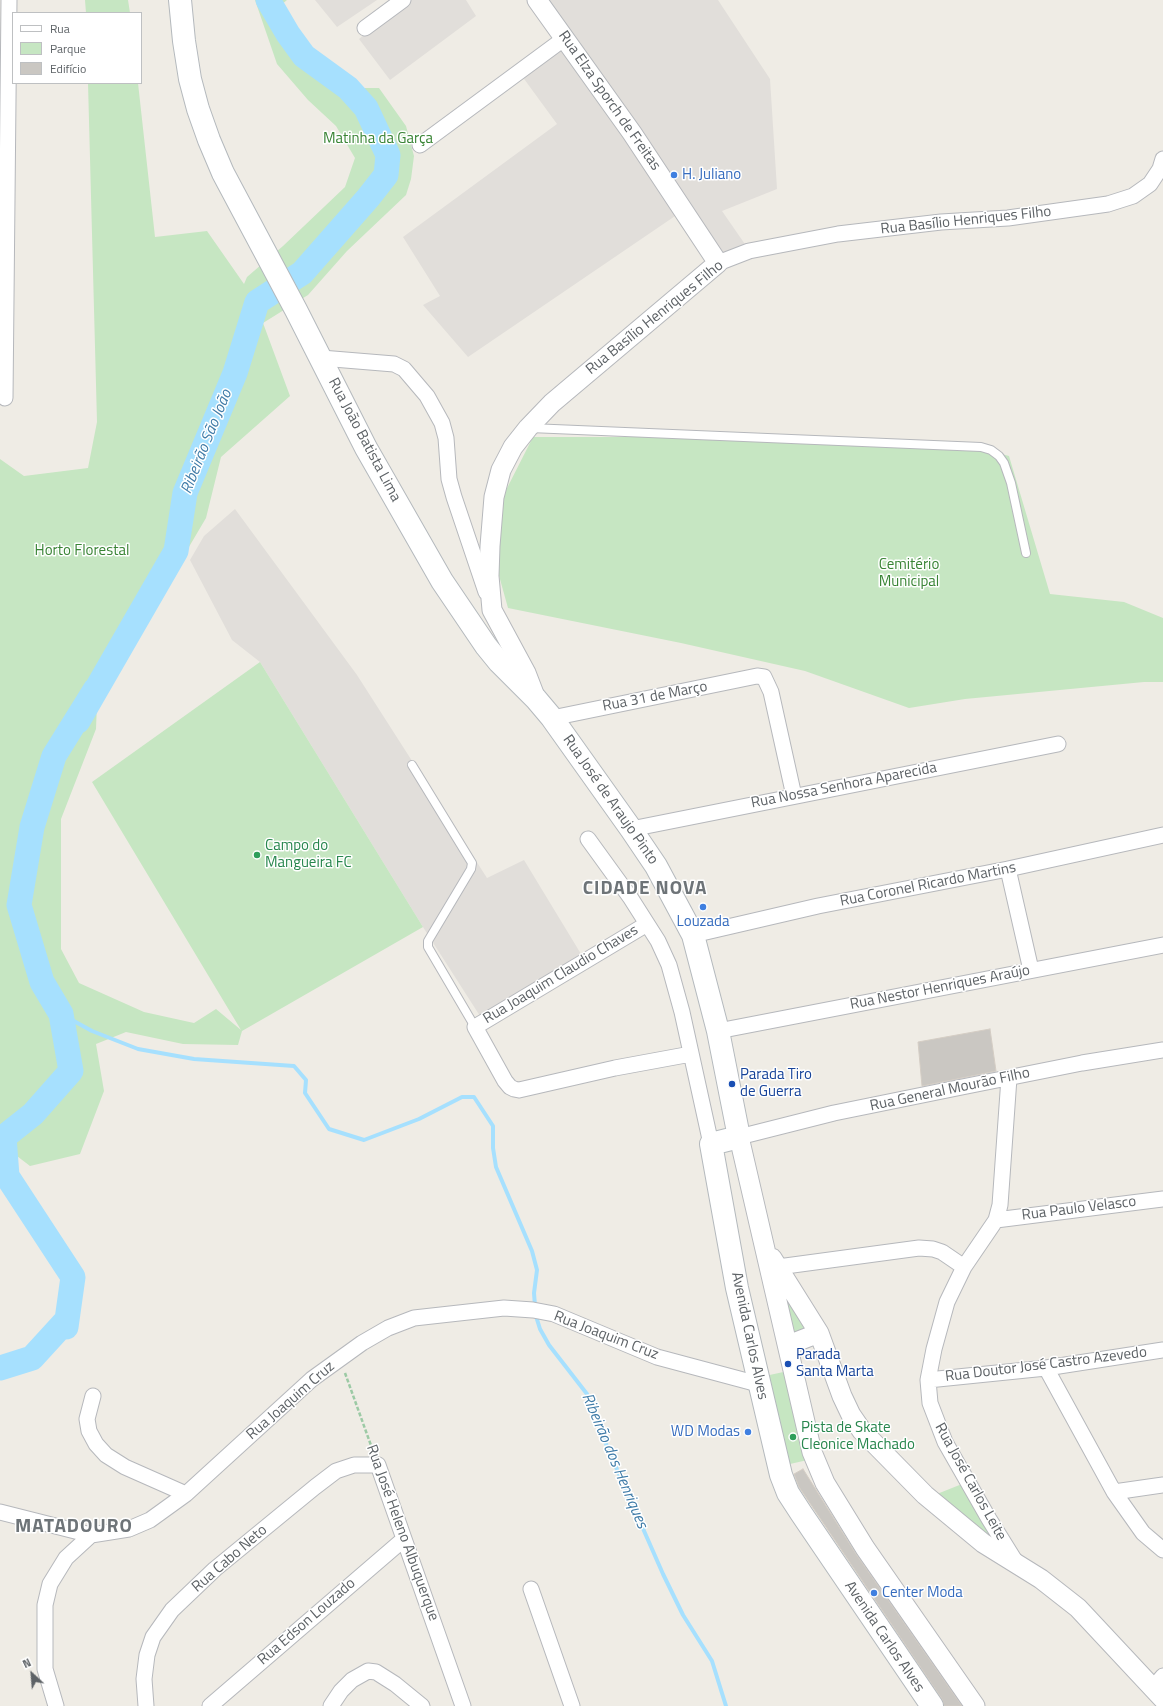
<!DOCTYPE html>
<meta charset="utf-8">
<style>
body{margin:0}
#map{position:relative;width:1163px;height:1706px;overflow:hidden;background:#efece5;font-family:"Titillium Web",sans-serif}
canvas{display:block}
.legend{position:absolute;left:12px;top:12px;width:130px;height:72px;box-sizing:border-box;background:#fff;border:1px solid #bec0c2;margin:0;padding:5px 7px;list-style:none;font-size:12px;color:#5d6266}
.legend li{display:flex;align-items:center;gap:8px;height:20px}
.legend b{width:20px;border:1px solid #bec0c2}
.north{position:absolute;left:12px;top:1654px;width:40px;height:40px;-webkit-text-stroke:3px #fff;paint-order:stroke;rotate:334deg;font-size:11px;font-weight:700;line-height:16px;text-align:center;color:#5d6266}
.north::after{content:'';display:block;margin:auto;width:14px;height:18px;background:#5d6266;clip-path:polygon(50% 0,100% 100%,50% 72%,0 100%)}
</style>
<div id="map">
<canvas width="1163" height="1706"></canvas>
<ul class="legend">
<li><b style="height:5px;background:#fff"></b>Rua</li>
<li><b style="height:11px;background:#c6e6c2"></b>Parque</li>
<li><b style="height:11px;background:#cac7c2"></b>Edifício</li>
</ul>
<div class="north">N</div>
</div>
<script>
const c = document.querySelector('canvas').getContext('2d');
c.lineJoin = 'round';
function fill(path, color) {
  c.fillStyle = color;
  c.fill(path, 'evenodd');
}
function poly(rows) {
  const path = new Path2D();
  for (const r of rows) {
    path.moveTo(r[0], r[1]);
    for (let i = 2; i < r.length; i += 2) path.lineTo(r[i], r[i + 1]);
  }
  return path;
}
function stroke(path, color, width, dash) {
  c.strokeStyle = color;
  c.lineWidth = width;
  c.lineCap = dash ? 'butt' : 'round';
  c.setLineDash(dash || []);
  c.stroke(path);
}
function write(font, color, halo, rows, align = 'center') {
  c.font = font + ' "Titillium Web",sans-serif';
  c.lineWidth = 3;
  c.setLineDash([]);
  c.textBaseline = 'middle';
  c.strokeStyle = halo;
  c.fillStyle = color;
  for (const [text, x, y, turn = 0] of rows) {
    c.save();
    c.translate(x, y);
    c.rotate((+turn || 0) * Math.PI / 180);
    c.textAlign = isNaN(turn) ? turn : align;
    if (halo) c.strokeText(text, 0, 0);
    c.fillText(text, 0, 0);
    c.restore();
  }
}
fill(poly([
 [315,0,377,0,337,27],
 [403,0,466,0,476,16,390,80,359,39],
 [537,0,718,0,770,79,777,189,722,211,749,250,719,259,681,212,468,357,423,305,440,296,403,237,557,124,519,72,560,42],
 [235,509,357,675,487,878,524,860,581,954,480,1016,423,927,260,662,232,640,190,560,204,536]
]), '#e1deda');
fill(poly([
 [85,0,128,0,130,13,86,13],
 [255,0,287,0,280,6,304,56,349,88,379,88,406,126,414,156,411,179,406,195,347,251,308,295,263,323,290,396,221,457,206,518,97,703,96,729,61,819,61,949,79,983,144,1012,194,1023,216,1009,241,1030,92,782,260,662,423,927,242,1031,238,1045,183,1044,126,1032,96,1044,104,1091,80,1154,30,1166,0,1143,0,459,24,476,88,468,97,422,88,83,138,83,155,237,207,231,244,284,247,277,283,246,345,187,355,158,336,126,308,100,277,64],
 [533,437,678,437,983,449,1009,456,1050,594,1124,602,1163,618,1163,682,1144,682,965,699,909,708,805,671,681,643,508,608,498,572,502,498],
 [776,1273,812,1327,793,1335],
 [788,1371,812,1459,790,1464,773,1416,765,1376],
 [962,1484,993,1536,976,1532,937,1494]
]), '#c6e6c2');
stroke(poly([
 [61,1014,92,1031,138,1049,194,1059,294,1066,306,1080,305,1093,329,1129,364,1140,419,1119,462,1097,474,1097,493,1126,493,1148,496,1167,532,1251,537,1270,534,1293,535,1306],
 [535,1313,540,1329,549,1345,587,1394,608,1449,663,1574,683,1615,712,1661,726,1706]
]), '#a6e0fe', 4);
stroke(poly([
 [0,1368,32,1358,64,1323,66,1327,73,1277,7,1176,4,1137,33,1114,71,1071,61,1014,42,982,19,905,32,827,54,756,95,690,78,721,176,551,185,493,235,373,257,302,302,273,368,198,386,175,388,155,366,108,348,88,304,56,288,34,268,0]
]), '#a6e0fe', 25);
const building = poly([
 [990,1029,996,1071,922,1086,918,1042,990,1029],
 [803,1469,856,1554,962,1706,944,1706,942,1699,799,1487,794,1474,803,1469]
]);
fill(building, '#cac7c2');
stroke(building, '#d4cdc4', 1);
const service = poly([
 [530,428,981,447,991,450,999,456,1004,463,1011,483,1026,553],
 [412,765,472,863,471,869,428,941,428,947,475,1027]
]);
const minor = poly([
 [365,28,403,0],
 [420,145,565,38],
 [718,263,749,251,838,234,941,222,1008,218,1108,204,1133,196,1150,184,1160,169,1163,159],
 [321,358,394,364,404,369,427,396,442,423,446,438,449,479,454,497,486,592],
 [5,398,9,0],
 [552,718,757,676,764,677,771,692,794,796],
 [631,829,1058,744],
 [588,839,630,897,658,941,669,965,682,1012,711,1144],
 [1008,869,1031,970],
 [647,924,475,1027,505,1081,510,1087,514,1089,519,1090,615,1068,691,1054],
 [693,935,818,906,1008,869,1163,835],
 [718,1031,1163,945],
 [1009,1078,1000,1205,996,1220,964,1267,947,1302,934,1349,928,1380,930,1403,945,1442,989,1519,1017,1564],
 [739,1137,834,1113,962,1087,1082,1063,1163,1050],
 [996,1220,1163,1199],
 [778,1267,919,1248,933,1249,942,1252,964,1267],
 [1046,1368,1114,1492,1143,1533,1163,1550],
 [928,1380,1046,1368,1163,1350],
 [93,1396,87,1419,89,1431,96,1444,106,1455,125,1467,186,1494],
 [1114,1492,1163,1485],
 [0,1512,91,1535,129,1529,150,1520,186,1494,312,1379,362,1343,388,1328,414,1318,504,1308,533,1310,554,1314,657,1357,758,1384],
 [531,1589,572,1706],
 [1152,1689,1163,1676],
 [56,1706,45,1669,45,1605,50,1584,66,1558,91,1535],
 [146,1706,144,1679,147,1655,153,1637,172,1610,215,1569,315,1487,336,1471,354,1465,378,1465,463,1706],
 [210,1706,404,1539],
 [331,1706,341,1691,352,1680,368,1671,376,1672,395,1684,422,1706]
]);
const tertiary = poly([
 [536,699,526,673,492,610,489,576,490,546,494,497,501,470,513,447,528,428,552,403,718,263,632,133,537,0],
 [739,1137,812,1452,825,1483,865,1548,975,1706],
 [772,1258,819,1333],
 [788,1345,819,1333,842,1396,851,1415,862,1431,925,1495,983,1543,1041,1579,1078,1608,1163,1699]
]);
const secondary = poly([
 [180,0,184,41,190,79,198,109,209,140,223,173,296,310,366,448,442,581,486,646,499,662,536,699,552,718,631,829,656,866,693,935,718,1031,739,1137,711,1144,737,1288,781,1475,788,1493,801,1513,932,1706]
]);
stroke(service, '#b6b8bc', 10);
stroke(minor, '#b6b8bc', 17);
stroke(tertiary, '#b6b8bc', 21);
stroke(secondary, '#b4b9bd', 24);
stroke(poly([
 [345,1373,373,1451]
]), '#9ccaa5', 2.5, [4, 2]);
stroke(service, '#fff', 8);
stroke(minor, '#fff', 15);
stroke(tertiary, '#fff', 19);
stroke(secondary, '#fff', 22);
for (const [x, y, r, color] of [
 [674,175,4,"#3f7fe0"],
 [257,855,4,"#2e9e5b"],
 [703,907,4,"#3f7fe0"],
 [732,1084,4,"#1a4fb4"],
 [788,1364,4,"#1a4fb4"],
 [748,1432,4,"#3f7fe0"],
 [793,1437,4,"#2e9e5b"],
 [874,1593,4,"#3f7fe0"]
]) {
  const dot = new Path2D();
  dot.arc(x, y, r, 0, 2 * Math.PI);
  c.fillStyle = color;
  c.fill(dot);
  stroke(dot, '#fff', 1.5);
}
write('15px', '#5d6266', '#fff', [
 ["Rua Elza Sporch de Freitas",609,101,55],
 ["Rua Basílio Henriques Filho",966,221,-6],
 ["Rua Basílio Henriques Filho",655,318,-39],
 ["Rua João Batista Lima",364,440,62],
 ["Rua 31 de Março",655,697,-11],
 ["Rua Nossa Senhora Aparecida",844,786,-11],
 ["Rua José de Araujo Pinto",610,800,55],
 ["Rua Coronel Ricardo Martins",928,885,-11],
 ["Rua Joaquim Claudio Chaves",561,975,-31],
 ["Rua Nestor Henriques Araújo",940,988,-11],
 ["Rua General Mourão Filho",950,1090,-12],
 ["Rua Paulo Velasco",1079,1209,-7],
 ["Rua Joaquim Cruz",606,1336,21],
 ["Avenida Carlos Alves",749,1336,78],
 ["Rua Doutor José Castro Azevedo",1046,1365,-7],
 ["Rua Joaquim Cruz",291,1401,-41],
 ["Rua José Carlos Leite",970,1482,61],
 ["Rua José Heleno Albuquerque",402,1533,70],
 ["Rua Cabo Neto",230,1559,-41],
 ["Rua Edson Louzado",307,1622,-41],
 ["Avenida Carlos Alves",884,1637,56]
]);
write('15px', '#398435', '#fff', [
 ["Matinha da Garça",378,139],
 ["Horto Florestal",82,551],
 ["Cemitério",909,565],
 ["Municipal",909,582]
]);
write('15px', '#366cbe', '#fff', [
 ["H. Juliano",682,175],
 ["Louzada",703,922,"center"],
 ["WD Modas",740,1432,"right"],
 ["Center Moda",882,1593]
], 'left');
write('15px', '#27864d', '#fff', [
 ["Campo do",265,846],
 ["Mangueira FC",265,863],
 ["Pista de Skate",801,1428],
 ["Cleonice Machado",801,1445]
], 'left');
write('15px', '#164399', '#fff', [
 ["Parada Tiro",740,1075],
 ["de Guerra",740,1092],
 ["Parada",796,1355],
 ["Santa Marta",796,1372]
], 'left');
write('italic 16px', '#407ca8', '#fff', [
 ["Ribeirão São João",207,442,-68],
 ["Ribeirão dos Henriques",614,1461,67]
]);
c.letterSpacing = '1px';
write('bold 19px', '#6e7478', '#fff', [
 ["CIDADE NOVA",645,889],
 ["MATADOURO",74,1527]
]);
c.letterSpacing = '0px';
</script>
